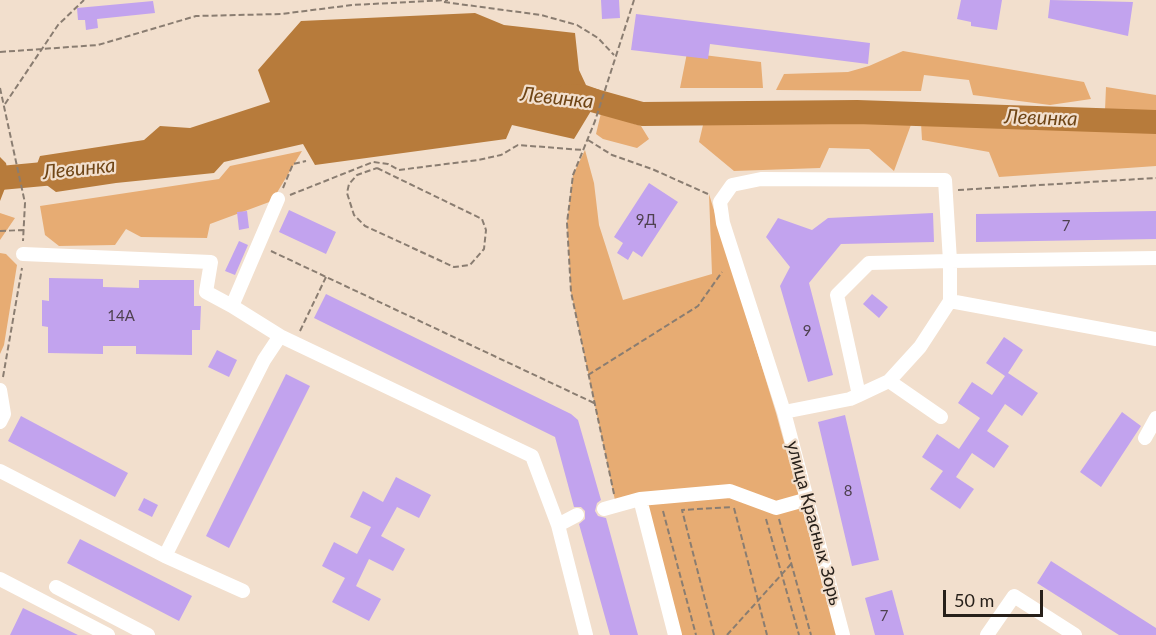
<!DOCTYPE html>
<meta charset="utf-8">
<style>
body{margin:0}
#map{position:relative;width:1156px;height:635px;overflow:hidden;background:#f2dfcd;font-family:Lato,sans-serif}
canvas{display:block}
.scale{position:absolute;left:943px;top:590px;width:100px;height:27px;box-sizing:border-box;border:3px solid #27201a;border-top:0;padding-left:8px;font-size:18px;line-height:21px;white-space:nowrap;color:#27201a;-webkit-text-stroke:4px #f2dfcd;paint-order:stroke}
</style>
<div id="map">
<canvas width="1156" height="635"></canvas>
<div class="scale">50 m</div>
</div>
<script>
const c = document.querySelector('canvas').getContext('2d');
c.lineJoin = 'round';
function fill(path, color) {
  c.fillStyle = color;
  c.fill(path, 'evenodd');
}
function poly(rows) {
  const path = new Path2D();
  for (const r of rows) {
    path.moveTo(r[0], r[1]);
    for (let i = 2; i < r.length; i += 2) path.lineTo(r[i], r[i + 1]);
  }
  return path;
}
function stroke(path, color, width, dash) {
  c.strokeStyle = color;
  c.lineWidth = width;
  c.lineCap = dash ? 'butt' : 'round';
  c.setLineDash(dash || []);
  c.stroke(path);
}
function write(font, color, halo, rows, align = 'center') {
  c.font = font + ' Lato,sans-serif';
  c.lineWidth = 4.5;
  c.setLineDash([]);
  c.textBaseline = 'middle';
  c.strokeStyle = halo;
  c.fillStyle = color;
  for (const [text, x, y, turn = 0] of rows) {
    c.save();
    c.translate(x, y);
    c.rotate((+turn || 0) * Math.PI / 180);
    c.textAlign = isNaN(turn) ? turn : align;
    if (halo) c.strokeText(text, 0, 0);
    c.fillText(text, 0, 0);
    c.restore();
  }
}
fill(poly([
 [903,51,1084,82,1091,99,1050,105,973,95,969,80,924,75,921,91,776,90,784,74,848,72,869,66],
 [687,53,761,62,763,88,680,88],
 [1106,87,1156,95,1156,116,1105,110],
 [601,113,641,126,649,139,637,148,603,139,596,134],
 [875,120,912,122,894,171,869,149,829,148,820,168,734,171,699,142,703,125],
 [921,123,1156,128,1156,166,999,177,989,152,922,140],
 [585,150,594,183,599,225,623,300,712,274,709,194,776,413,837,635,675,635,640,499,616,505,571,292,567,223,573,175],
 [302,151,272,201,210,224,207,238,141,237,126,229,115,245,59,246,45,235,40,206,219,179,230,166],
 [0,213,15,218,0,240],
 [0,253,6,254,17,265,4,345,0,354]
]), '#e7ac73');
fill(poly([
 [475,13,504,25,575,33,579,70,586,85,600,90,597,101,574,139,512,125,506,139,315,165,303,144,224,162,214,173,116,183,56,192,33,175,40,156,144,140,160,126,190,128,270,102,258,70,301,21],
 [0,157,6,163,9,178,0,201]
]), '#b77b3b');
stroke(poly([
 [567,96,581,97,642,114,857,112,1156,122],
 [0,178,65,172]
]), '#b77b3b', 24);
fill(poly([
 [601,0,619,0,620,18,602,19],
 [961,0,1002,0,997,30,971,26,971,22,957,19],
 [1050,0,1133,2,1128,36,1048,18],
 [153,1,155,13,97,19,98,28,86,30,85,20,78,20,77,8],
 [636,14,870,43,868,64,710,44,708,59,631,50],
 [649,183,678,202,642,257,633,251,628,260,617,253,623,243,614,237],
 [289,210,336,232,326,254,279,232],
 [247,211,249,228,239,230,237,212],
 [1156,211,1156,239,976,242,976,214],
 [933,213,934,242,841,244,809,283,833,375,808,382,780,286,790,267,766,237,778,218,812,230,828,218],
 [239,241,248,245,235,275,225,271],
 [49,278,103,279,103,287,139,288,139,280,194,280,194,306,201,306,200,330,192,330,192,355,136,354,136,346,103,346,103,354,48,353,48,327,42,326,42,300,49,301],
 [326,294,571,414,578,420,601,500,597,503,595,511,598,516,606,518,638,635,610,635,579,524,585,519,585,511,581,507,574,507,555,437,314,318],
 [872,294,888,307,879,318,863,304],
 [1004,337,1023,350,1008,373,1038,393,1022,416,1005,404,987,431,1009,446,994,468,972,453,956,477,974,489,960,509,930,489,943,471,922,457,937,434,959,449,980,418,958,403,972,382,992,395,1005,376,986,363],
 [217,350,237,360,229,377,208,367],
 [286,374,310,386,229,548,206,536],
 [1122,412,1141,426,1101,487,1080,472],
 [845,415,879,560,852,566,818,422],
 [21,416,128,473,115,497,8,441],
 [396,477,431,495,419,518,397,507,381,536,405,549,393,571,369,559,356,586,381,599,369,621,332,602,345,578,322,566,334,542,357,554,371,527,350,517,363,491,383,502],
 [144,498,158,505,152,517,138,510],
 [80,539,192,596,179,621,67,563],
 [1051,561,1156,628,1156,635,1119,635,1037,583],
 [892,590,904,635,875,635,865,598],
 [23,608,78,635,10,635]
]), '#c2a3ee');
stroke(poly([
 [444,2,541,15,577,25,598,38,614,55],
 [0,52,98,45,196,16,281,14,352,5,448,0],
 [0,88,25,203,23,241],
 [5,104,58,25,84,0],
 [588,140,612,155,652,169,708,194],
 [377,168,482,219,486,230,484,249,470,265,454,267,365,226,354,215,347,193,349,184,357,175,377,168],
 [283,188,293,164,306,161],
 [958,190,1156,178],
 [290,195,373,162,388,164,399,170,478,160,501,155,518,145,583,150],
 [0,231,24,230],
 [271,251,594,403],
 [300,331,326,277],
 [588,375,698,306,722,272],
 [3,377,22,268],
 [614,494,571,292,567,223,573,175,595,121,634,0],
 [734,508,767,635],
 [663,511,696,635],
 [766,519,799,635],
 [779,519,811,635],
 [714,635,682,510,732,507],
 [727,635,791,564]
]), '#8a7d71', 2, [6, 3]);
stroke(poly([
 [278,199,232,306,280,336],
 [23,254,211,262,206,292,232,306],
 [950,301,1156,339],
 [889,381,941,417],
 [0,390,4,414,0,422],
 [784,412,850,399,859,395,889,381,920,347,950,301,950,261,869,263,837,295,859,395],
 [1145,438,1156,418],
 [0,471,165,556,243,591],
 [640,499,675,635],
 [604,509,640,499,730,491,776,508,808,499],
 [558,525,586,635],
 [165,556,264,360,280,336,532,456,558,525,577,515],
 [0,579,108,635],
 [56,587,148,635],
 [843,635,784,412,723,223,720,202,732,185,761,179,945,180,950,261,1156,258],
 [987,635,1014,596,1075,635]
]), '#fff', 14);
write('15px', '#4e414f', null, [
 ["9Д",646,220],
 ["7",1066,226],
 ["14А",121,316],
 ["9",807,331],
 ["8",848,491],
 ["7",884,616]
]);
write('18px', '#27201a', '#f2dfcd', [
 ["улица Красных Зорь",814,523,75]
]);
write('italic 20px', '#6f4515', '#f2dfcd', [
 ["Левинка",557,98,6],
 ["Левинка",1041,118,2],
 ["Левинка",79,169,-6]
]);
</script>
